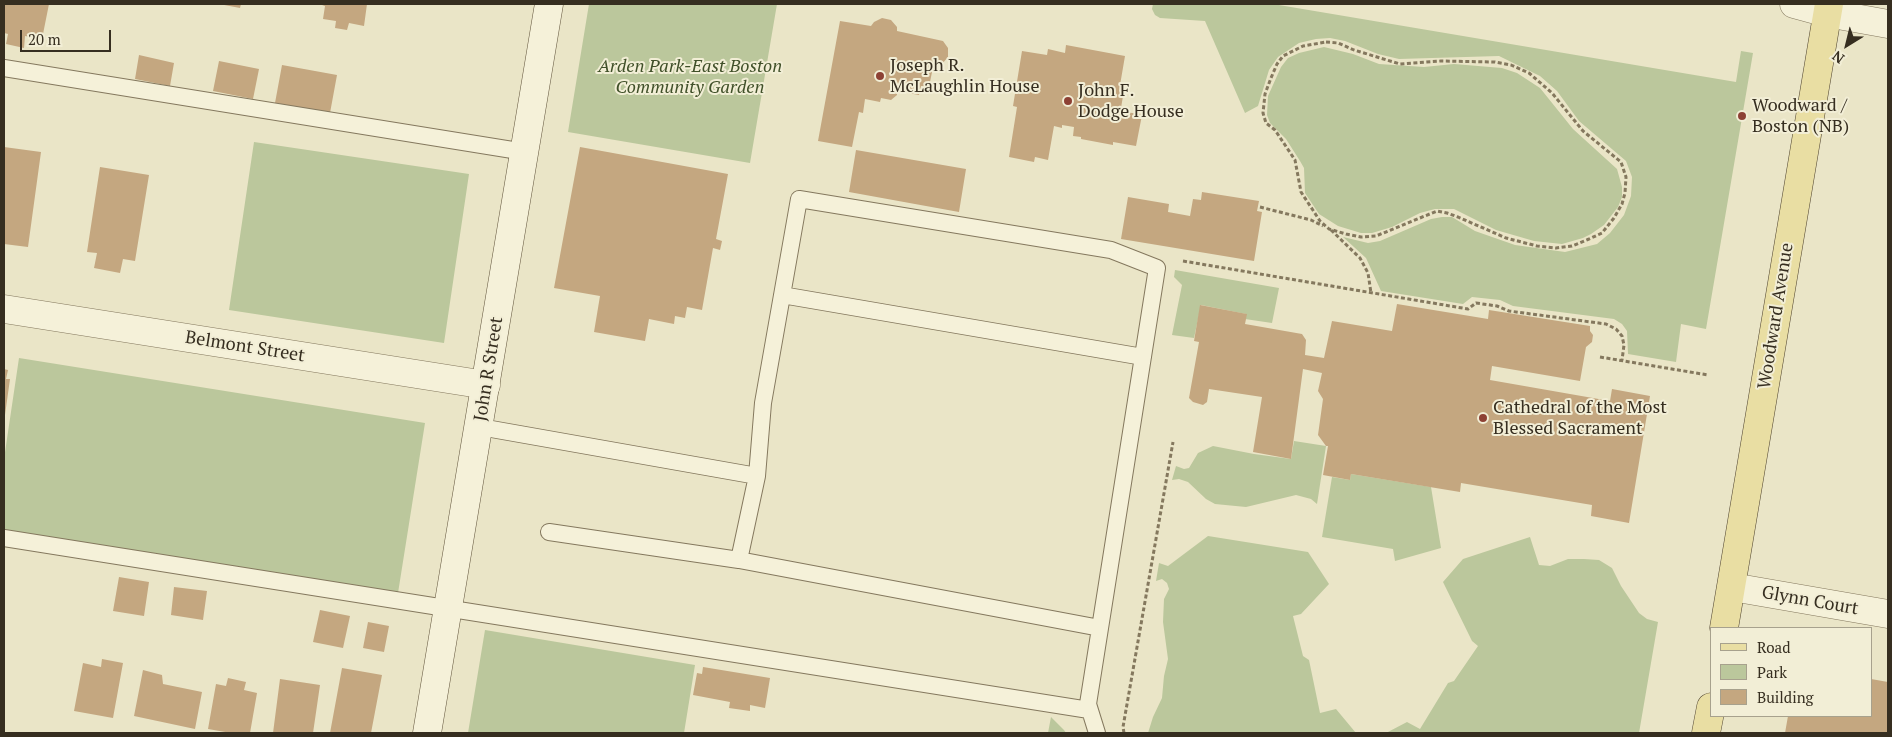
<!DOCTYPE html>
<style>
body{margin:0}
#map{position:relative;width:1892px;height:737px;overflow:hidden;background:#eae5c7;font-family:"PT Serif",serif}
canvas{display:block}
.frame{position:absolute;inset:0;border:5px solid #362e20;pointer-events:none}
.legend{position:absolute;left:1710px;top:627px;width:162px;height:90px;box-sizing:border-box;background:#f2eed6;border:1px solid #a7a18d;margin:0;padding:6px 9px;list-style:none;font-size:15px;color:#362e20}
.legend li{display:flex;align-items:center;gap:10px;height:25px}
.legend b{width:25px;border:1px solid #a7a18d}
.north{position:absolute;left:1822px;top:20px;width:50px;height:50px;-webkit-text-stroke:4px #f2eed6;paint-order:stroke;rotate:216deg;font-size:14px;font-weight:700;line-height:20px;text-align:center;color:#362e20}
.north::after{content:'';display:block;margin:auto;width:18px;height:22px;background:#362e20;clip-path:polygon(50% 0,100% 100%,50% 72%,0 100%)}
.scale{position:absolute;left:20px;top:30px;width:91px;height:22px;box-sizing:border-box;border:2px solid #362e20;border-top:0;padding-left:6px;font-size:15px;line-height:18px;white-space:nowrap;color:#362e20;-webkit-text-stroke:4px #f2eed6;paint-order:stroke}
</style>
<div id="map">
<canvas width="1892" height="737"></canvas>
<div class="frame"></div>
<ul class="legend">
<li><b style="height:6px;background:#e9dea3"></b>Road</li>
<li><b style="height:14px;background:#bbc79c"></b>Park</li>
<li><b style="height:14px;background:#c4a780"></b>Building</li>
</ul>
<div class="north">N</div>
<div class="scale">20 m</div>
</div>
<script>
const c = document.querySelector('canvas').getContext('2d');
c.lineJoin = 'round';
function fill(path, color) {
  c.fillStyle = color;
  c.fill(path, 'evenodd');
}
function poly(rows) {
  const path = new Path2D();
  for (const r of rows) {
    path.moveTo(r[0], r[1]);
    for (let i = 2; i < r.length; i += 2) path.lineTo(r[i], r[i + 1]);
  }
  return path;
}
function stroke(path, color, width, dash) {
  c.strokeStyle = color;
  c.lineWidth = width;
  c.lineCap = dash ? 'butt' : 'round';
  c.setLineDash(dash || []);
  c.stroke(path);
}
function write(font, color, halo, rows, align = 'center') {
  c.font = font + ' "PT Serif",serif';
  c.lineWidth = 4;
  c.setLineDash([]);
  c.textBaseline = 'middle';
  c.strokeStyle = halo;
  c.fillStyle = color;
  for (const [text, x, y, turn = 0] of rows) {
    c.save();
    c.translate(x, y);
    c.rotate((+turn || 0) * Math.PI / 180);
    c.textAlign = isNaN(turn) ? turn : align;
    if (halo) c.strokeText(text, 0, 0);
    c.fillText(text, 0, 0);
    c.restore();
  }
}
fill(poly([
 [589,4,777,4,750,163,568,132],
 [1153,4,1273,4,1736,82,1741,51,1753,53,1706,329,1681,324,1676,362,1628,354,1627,331,1622,324,1614,319,1513,306,1500,300,1472,297,1463,304,1381,291,1366,258,1343,237,1368,243,1380,241,1431,219,1442,217,1452,217,1475,231,1515,245,1565,252,1597,244,1610,233,1624,215,1631,196,1632,177,1626,161,1579,121,1557,91,1540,76,1499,56,1399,59,1378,54,1345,41,1330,38,1316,39,1299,43,1278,57,1269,70,1258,106,1245,113,1205,21,1160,18,1155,15,1152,9],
 [1324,47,1353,54,1379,64,1424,67,1454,64,1502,68,1517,73,1540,88,1573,129,1617,169,1622,187,1622,197,1618,207,1604,225,1591,234,1583,238,1562,244,1534,241,1496,230,1454,209,1435,209,1420,213,1392,227,1372,233,1361,233,1338,226,1319,214,1305,193,1304,168,1300,161,1286,139,1270,123,1267,115,1268,96,1281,67,1288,58,1299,53],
 [254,142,469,174,444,343,229,310],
 [1175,270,1279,288,1272,323,1245,319,1246,314,1201,305,1194,338,1172,335,1182,285,1174,277],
 [19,358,425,423,398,593,4,530,4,459],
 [1294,441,1326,446,1317,504,1311,499,1296,495,1246,507,1215,504,1206,499,1188,482,1179,479,1172,480,1176,466,1184,469,1189,468,1198,453,1213,446,1254,454,1291,459],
 [1351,474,1431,487,1441,548,1395,561,1393,549,1322,537,1332,477,1350,480],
 [1208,536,1308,552,1329,584,1301,614,1293,616,1303,656,1309,660,1320,713,1336,709,1356,733,1148,733,1153,717,1162,698,1164,676,1168,659,1163,622,1164,599,1169,589,1167,583,1162,579,1156,581,1159,563,1168,566],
 [1530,537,1539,565,1550,566,1568,559,1584,559,1599,560,1612,568,1621,586,1639,613,1647,619,1658,622,1639,733,1386,733,1407,722,1420,729,1448,683,1454,681,1478,646,1472,641,1443,582,1463,559],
 [485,630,695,665,684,733,468,733],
 [1051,717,1064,730,1066,733,1048,733]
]), '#bbc79c');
fill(poly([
 [4,4,49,4,42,39,25,36,24,48,6,44,8,34,4,33],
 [219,4,241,4,240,8],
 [319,4,367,4,364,26,349,23,347,30,335,28,336,21,323,19,325,6],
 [882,18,891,20,897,27,897,31,943,41,948,48,948,57,942,64,933,67,929,87,921,86,919,95,897,91,897,95,891,100,881,98,880,102,865,99,863,113,859,112,852,147,818,141,840,21,871,26,874,22],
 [1066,45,1125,56,1119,91,1123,96,1121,108,1117,110,1142,115,1136,146,1113,142,1113,145,1081,139,1081,137,1073,136,1074,127,1062,125,1062,128,1054,126,1048,160,1035,157,1034,162,1009,157,1017,107,1013,106,1022,51,1047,55,1048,49,1065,53],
 [139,55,174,63,170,86,135,79],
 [219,61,259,69,253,99,213,91],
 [282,65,337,75,330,113,275,103],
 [4,147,41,152,28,247,4,244],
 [580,147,728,174,716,239,722,241,720,250,713,248,702,310,687,307,685,318,675,316,674,324,649,319,645,341,594,332,600,296,554,288],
 [856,150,966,169,959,212,849,192],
 [100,167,149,175,135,261,123,259,120,273,94,268,97,253,87,252],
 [1202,192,1259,201,1257,211,1262,212,1254,261,1121,239,1128,197,1169,204,1168,212,1190,216,1193,199,1201,200],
 [1397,304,1488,319,1489,310,1590,326,1590,331,1593,335,1592,342,1586,347,1580,381,1492,366,1490,380,1610,401,1612,389,1650,396,1629,523,1591,516,1592,505,1461,483,1460,492,1351,474,1350,480,1323,475,1328,446,1326,446,1318,435,1323,399,1318,391,1322,373,1303,369,1291,459,1253,452,1262,397,1209,389,1207,402,1203,405,1193,402,1189,398,1199,342,1194,341,1200,305,1247,314,1245,324,1302,334,1306,340,1305,355,1324,358,1332,321,1392,331],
 [4,369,8,370,6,379,10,379,5,415],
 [119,577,149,582,144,616,113,611],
 [174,587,207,591,203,620,171,615],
 [320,610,350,616,343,648,313,642],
 [368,622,389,626,384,652,363,648],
 [102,659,123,663,113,718,74,711,83,663,101,667],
 [703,667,770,678,765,708,750,705,750,711,729,708,730,702,693,695,697,673,702,674],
 [342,668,382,675,371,733,330,733],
 [143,670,162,675,163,684,202,692,195,729,134,716],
 [228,678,246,682,244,690,257,693,250,733,231,733,208,729,216,684,226,686],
 [280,679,320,685,313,733,273,733],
 [1871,679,1888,682,1888,733,1785,733,1788,716,1871,716]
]), '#c4a780');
const lane = poly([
 [4,68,525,152],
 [782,295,1143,357],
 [480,427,757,476],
 [549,532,739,560],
 [4,538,1089,710],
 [1097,733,1088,704,1157,268,1111,250,799,199,763,403,757,476,739,560,1100,628]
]);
const street = poly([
 [1794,4,1827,13,1888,24],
 [4,309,486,385],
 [1732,587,1888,614]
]);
const secondary = poly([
 [427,733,549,4]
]);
const primary = poly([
 [1724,628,1829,4],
 [1706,733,1711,707]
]);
stroke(lane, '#84785e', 18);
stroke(street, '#84785e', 29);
stroke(secondary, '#665941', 29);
stroke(primary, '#524632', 29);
stroke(poly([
 [1326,42,1338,43,1354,50,1400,64,1441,61,1495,62,1511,65,1529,73,1552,93,1583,131,1621,162,1626,177,1625,193,1622,204,1614,218,1602,233,1589,239,1572,246,1556,248,1537,246,1506,238,1458,217,1447,213,1437,211,1376,236,1361,237,1346,234,1329,229,1320,221,1301,192,1295,160,1275,130,1266,123,1263,113,1265,94,1271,78,1277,64,1283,56,1303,46,1326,42],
 [1260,207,1311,220,1323,226],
 [1331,230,1360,258,1368,273,1371,293],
 [1183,261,1468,309,1476,303,1497,306,1509,311,1606,324,1616,329,1622,336,1624,345,1622,360],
 [1600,357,1708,375],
 [1124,733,1123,727,1173,442]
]), '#84785e', 3, [4, 2.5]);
stroke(lane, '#f5f1d9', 16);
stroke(street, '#f5f1d9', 28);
stroke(secondary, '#f5f1d9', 28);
stroke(primary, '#e9dea3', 28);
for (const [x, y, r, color] of [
 [880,76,5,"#8d4134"],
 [1068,101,5,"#8d4134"],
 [1742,116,5,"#8d4134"],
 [1483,418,5,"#8d4134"]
]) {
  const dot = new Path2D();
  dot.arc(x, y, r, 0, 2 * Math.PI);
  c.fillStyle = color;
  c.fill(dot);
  stroke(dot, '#f2eed6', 2);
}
write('18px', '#362e20', '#f2eed6', [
 ["Joseph R.",890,66],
 ["McLaughlin House",890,87],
 ["John F.",1078,91],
 ["Dodge House",1078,112],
 ["Woodward /",1752,106],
 ["Boston (NB)",1752,127],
 ["Cathedral of the Most",1493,408],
 ["Blessed Sacrament",1493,429]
], 'left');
write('italic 18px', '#405029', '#f2eed6', [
 ["Arden Park-East Boston",690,67],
 ["Community Garden",690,88]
]);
write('18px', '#362e20', '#f2eed6', [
 ["Woodward Avenue",1776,316,-81],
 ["Belmont Street",245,347,9],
 ["John R Street",489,369,-81],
 ["Glynn Court",1810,601,10]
]);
</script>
